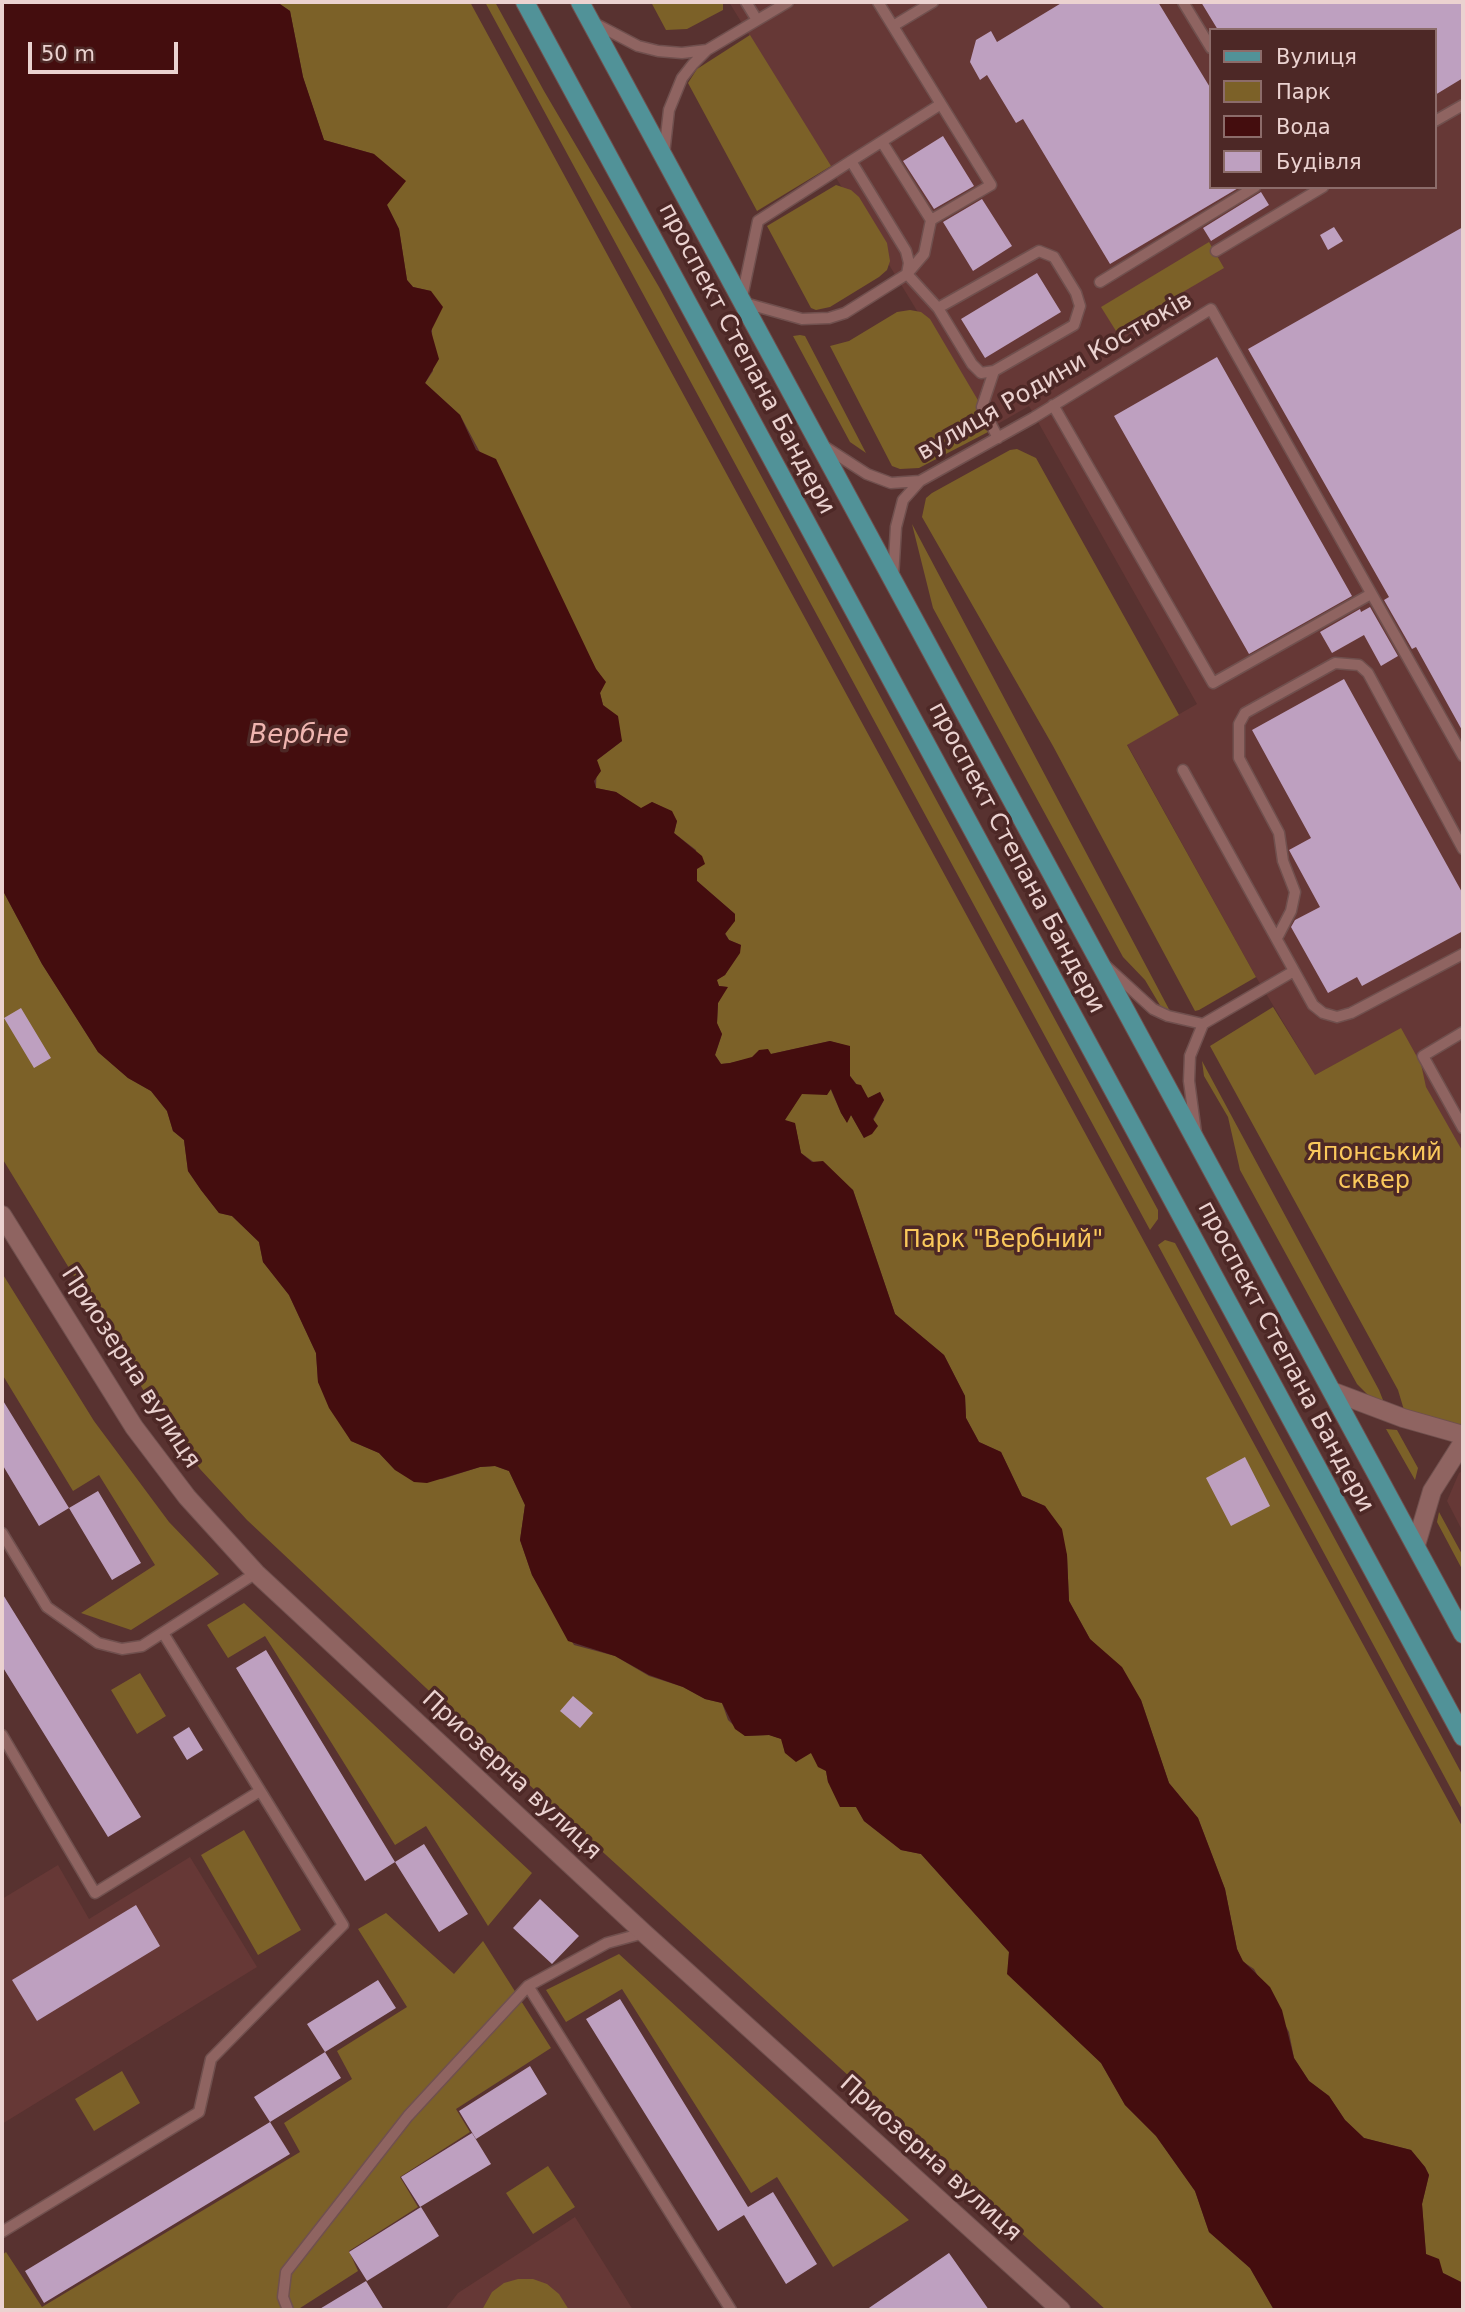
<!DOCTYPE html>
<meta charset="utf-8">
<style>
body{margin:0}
#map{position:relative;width:1465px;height:2312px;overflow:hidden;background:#583230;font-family:"DejaVu Sans",sans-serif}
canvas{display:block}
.frame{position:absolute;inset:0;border:4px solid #ebd2d0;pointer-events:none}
.legend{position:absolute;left:1209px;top:28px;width:228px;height:161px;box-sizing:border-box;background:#4d2826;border:2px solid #8c6c6a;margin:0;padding:9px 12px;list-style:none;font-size:21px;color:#ebd2d0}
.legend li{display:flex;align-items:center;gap:14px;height:35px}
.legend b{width:35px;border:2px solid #8c6c6a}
.scale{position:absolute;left:28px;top:42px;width:150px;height:32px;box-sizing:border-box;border:4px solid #ebd2d0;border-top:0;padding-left:9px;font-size:21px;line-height:24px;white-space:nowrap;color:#ebd2d0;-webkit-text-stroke:5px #4d2826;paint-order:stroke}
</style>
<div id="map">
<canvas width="1465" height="2312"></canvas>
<div class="frame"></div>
<ul class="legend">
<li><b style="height:9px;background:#519298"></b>Вулиця</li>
<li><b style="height:19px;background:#7c6128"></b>Парк</li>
<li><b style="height:19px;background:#440d0e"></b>Вода</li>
<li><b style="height:19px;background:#bea0c0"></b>Будівля</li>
</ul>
<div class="scale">50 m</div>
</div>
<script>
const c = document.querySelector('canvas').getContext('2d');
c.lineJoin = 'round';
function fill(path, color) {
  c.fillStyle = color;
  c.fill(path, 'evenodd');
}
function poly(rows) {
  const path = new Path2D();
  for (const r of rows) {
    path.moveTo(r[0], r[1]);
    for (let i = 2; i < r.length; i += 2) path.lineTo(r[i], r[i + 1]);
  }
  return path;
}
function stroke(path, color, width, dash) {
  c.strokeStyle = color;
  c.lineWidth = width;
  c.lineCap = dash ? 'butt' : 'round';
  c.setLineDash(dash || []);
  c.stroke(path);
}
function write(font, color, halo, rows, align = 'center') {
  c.font = font + ' "DejaVu Sans",sans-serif';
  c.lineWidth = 7;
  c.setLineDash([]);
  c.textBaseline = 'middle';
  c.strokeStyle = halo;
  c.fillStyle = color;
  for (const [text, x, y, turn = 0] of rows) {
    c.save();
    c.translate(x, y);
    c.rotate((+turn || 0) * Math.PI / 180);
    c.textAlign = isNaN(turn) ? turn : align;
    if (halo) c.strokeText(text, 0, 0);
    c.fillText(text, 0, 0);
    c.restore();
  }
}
fill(poly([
 [729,2,1463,2,1463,1174,1380,1040,1315,1075,1256,977,1127,744,1197,704,1029,406,989,429],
 [1211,30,1435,30,1435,187,1211,187],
 [1463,1471,1463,1532,1447,1501,1459,1473],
 [190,1857,257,1967,2,2124,2,1899,58,1865,89,1919],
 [575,2217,633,2310,445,2310,458,2293]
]), '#663836');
fill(poly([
 [277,2,470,2,1463,1828,1463,2283,1443,2273,1426,2254,1422,2204,1429,2175,1425,2167,1411,2150,1364,2138,1345,2120,1329,2096,1309,2081,1294,2058,1289,2032,1254,1969,1242,1961,1237,1949,1225,1889,1198,1818,1169,1783,1141,1700,1090,1639,1069,1601,1067,1555,1045,1506,1022,1496,1001,1452,979,1442,966,1418,965,1396,944,1355,895,1314,853,1190,801,1153,795,1124,784,1120,802,1093,830,1088,841,1113,847,1122,851,1115,864,1138,884,1100,880,1092,868,1098,850,1076,850,1047,830,1041,730,1063,721,1064,715,1055,722,1034,717,1024,718,1003,727,987,719,986,716,980,725,975,741,945,729,940,725,933,735,914,697,881,696,850,674,833,677,821,662,807,652,802,641,809,616,792,596,788,597,760,622,741,603,705,600,693,605,682,596,669,460,415,425,383,433,371,431,291,413,287,407,280,399,229,387,205,374,154,324,140,303,77,290,11],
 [485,2,495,2,544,91,659,287,1158,1210,1158,1219,1150,1230],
 [651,2,670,4,723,2,723,10,687,29,666,30],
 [750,35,831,166,757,211,688,83,697,69],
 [836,185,851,190,859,197,887,243,890,261,887,270,879,277,830,307,816,310,811,308,767,226],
 [1209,242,1224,268,1116,331,1101,307],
 [910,310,921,312,930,319,979,402,977,410,988,432,919,468,900,469,892,466,830,346,849,341,897,312],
 [800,335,805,336,866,453,850,442,793,336],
 [1017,449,1036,458,1179,715,1127,745,1256,977,1199,1010,1195,1011,1053,746,922,517,926,498,932,493,1010,450],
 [912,524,1171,1013,1161,1007,1145,980,1123,957,933,608],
 [2,889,42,964,98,1052,128,1078,151,1091,167,1111,173,1131,184,1140,188,1171,201,1190,219,1213,232,1216,259,1242,263,1262,289,1295,316,1353,318,1382,351,1441,379,1453,395,1470,442,1479,480,1467,495,1466,509,1471,525,1505,520,1540,532,1575,574,1645,615,1656,649,1676,683,1687,705,1699,722,1703,728,1720,745,1736,769,1735,782,1739,785,1753,811,1753,826,1771,828,1782,856,1807,864,1821,901,1850,921,1854,1009,1952,1008,1974,1101,2063,1125,2105,1156,2136,1195,2191,1209,2232,1250,2268,1274,2310,1106,2310,539,1794,247,1520,200,1469,150,1401,2,1158],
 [1273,1007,1315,1075,1401,1028,1421,1064,1426,1087,1463,1152,1463,1424,1451,1424,1404,1410,1398,1390,1210,1046],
 [1202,1061,1379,1390,1385,1405,1373,1400,1357,1384,1240,1170,1228,1117,1204,1076],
 [1165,1240,1175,1243,1463,1776,1463,1811,1158,1245],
 [2,1273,94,1421,169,1522,219,1574,131,1630,81,1613,155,1565,99,1475,73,1491,2,1374],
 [1386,1429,1397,1430,1418,1468,1415,1480],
 [1439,1512,1463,1556,1463,1571,1437,1522],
 [244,1603,532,1873,488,1926,426,1826,395,1845,265,1636,228,1658,207,1625],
 [140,1673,166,1716,137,1734,111,1690],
 [244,1830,301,1930,258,1955,201,1855],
 [386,1913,454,1974,483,1941,551,2048,456,2109,470,2132,400,2177,418,2207,349,2251,358,2271,297,2310,2,2310,2,2255,6,2252,42,2307,300,2152,284,2123,352,2079,337,2051,407,2007,358,1929],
 [619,1954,909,2220,833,2267,777,2177,751,2193,622,1989,566,2022,546,1990],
 [122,2071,140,2103,94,2131,75,2099],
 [548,2166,575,2207,533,2234,506,2193],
 [518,2279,533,2279,547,2284,559,2294,569,2310,482,2310,492,2292,504,2283]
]), '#7c6128');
fill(poly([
 [2,2,277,2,290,11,303,77,324,140,374,154,406,181,387,205,399,229,407,280,413,287,431,291,443,307,431,331,439,359,425,383,460,415,476,450,496,459,596,669,606,682,600,693,603,705,618,716,622,741,597,760,601,771,594,781,596,788,616,792,641,808,652,802,672,811,677,821,674,833,702,856,705,864,697,869,697,881,735,914,735,921,725,934,729,940,741,945,740,953,725,975,717,980,719,986,728,987,718,1003,717,1023,722,1034,715,1055,721,1064,730,1063,752,1057,759,1050,768,1049,771,1054,830,1041,850,1046,850,1076,856,1084,861,1085,868,1098,880,1092,884,1100,873,1119,878,1126,872,1134,864,1138,851,1115,847,1123,841,1113,831,1089,827,1095,802,1094,785,1120,795,1123,801,1153,812,1162,823,1161,853,1190,895,1314,944,1355,965,1396,966,1418,979,1442,1001,1452,1022,1496,1045,1506,1062,1529,1067,1555,1069,1601,1090,1639,1122,1667,1141,1700,1169,1783,1198,1818,1225,1889,1237,1949,1243,1961,1270,1987,1282,2010,1294,2058,1309,2081,1329,2096,1345,2120,1364,2138,1411,2150,1425,2167,1429,2175,1422,2204,1426,2254,1439,2259,1443,2273,1463,2283,1463,2310,1274,2310,1250,2268,1209,2232,1195,2191,1156,2136,1125,2105,1101,2063,1007,1974,1009,1952,921,1854,901,1850,864,1821,856,1807,840,1807,828,1782,826,1771,818,1767,811,1753,796,1762,785,1753,781,1739,769,1735,745,1736,735,1729,722,1703,705,1699,683,1687,649,1675,615,1656,568,1641,532,1575,520,1540,525,1505,509,1471,495,1466,480,1467,427,1483,414,1482,395,1470,379,1453,351,1441,329,1408,318,1382,316,1353,289,1295,263,1262,259,1242,232,1216,219,1213,201,1190,188,1171,184,1140,173,1131,167,1111,151,1091,128,1078,98,1052,42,964,2,889]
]), '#440d0e');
fill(poly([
 [1063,2,1158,2,1211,89,1211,187,1240,187,1110,264,1023,119,1016,123,987,75,980,80,970,62,976,40,991,31,997,42],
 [1201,2,1463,2,1463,78,1435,95,1435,30,1218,30],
 [943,136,974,186,934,209,903,161],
 [1261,192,1269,205,1211,241,1203,228],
 [982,199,1012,246,973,271,943,222],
 [1334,227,1343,241,1328,250,1320,235],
 [1463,227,1463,732,1416,647,1412,649,1384,600,1389,597,1248,349],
 [1037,273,1061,312,985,358,961,319],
 [1217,357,1352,596,1249,654,1114,416],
 [1370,607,1398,656,1381,666,1364,635,1332,653,1320,632,1360,609,1361,612],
 [1344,679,1463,894,1463,931,1362,986,1357,977,1328,993,1291,927,1295,920,1320,907,1289,850,1311,838,1252,730],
 [21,1008,51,1058,34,1068,4,1018],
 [2,1399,69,1508,39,1526,2,1464],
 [1245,1457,1270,1506,1231,1526,1206,1478],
 [98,1491,141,1563,112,1580,69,1508],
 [2,1593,141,1817,108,1837,2,1666],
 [266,1650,395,1862,365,1881,236,1668],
 [573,1696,593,1713,580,1728,560,1711],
 [189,1727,203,1750,187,1760,173,1737],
 [424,1844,468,1914,439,1932,395,1862],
 [540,1899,579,1936,552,1964,513,1928],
 [136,1905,160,1946,37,2021,12,1980],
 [378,1980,396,2008,325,2052,307,2024],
 [620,1999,748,2207,773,2192,817,2264,786,2284,744,2215,718,2231,586,2019],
 [325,2052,341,2078,270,2122,254,2097],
 [530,2066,547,2094,476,2139,459,2111],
 [270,2122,290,2154,44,2303,25,2271],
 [472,2133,491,2164,420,2207,401,2177],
 [421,2207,439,2236,367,2281,349,2252],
 [949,2253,989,2310,866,2310],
 [366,2281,384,2310,318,2310]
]), '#bea0c0');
const lane = poly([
 [746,2,757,20],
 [878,2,991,185,931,220],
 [1183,2,1211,48],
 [594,23,638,46,658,51,682,53,707,50],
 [893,26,933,2],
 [1435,121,1463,105],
 [882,142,931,220,924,254,907,274,938,308,972,364,981,373,994,371],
 [664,154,669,110,682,78,693,64,707,50,788,2],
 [851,161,906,251,909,263,907,274,845,313,829,318,802,319,741,302,758,221,851,161,941,104],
 [1216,251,1323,187],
 [1100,282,1255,187],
 [938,308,1039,251,1054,257,1076,293,1080,306,1074,325,994,371,982,407,998,438],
 [1053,405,1213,683,1371,594],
 [822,445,867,474,891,483,920,481],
 [893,578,896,527,903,500,920,481,1033,418,1211,309,1463,756],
 [1183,770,1313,1005,1323,1013,1337,1017,1351,1013,1463,954],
 [1277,938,1291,911,1295,892,1283,861,1279,833,1239,758,1239,724,1245,713,1335,663,1359,665,1368,673,1463,849],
 [1106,966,1153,1009,1168,1016,1203,1024],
 [1463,1032,1423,1056,1463,1128],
 [1196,1133,1189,1081,1190,1056,1203,1024,1294,971],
 [2,1533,47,1607,98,1643,122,1649,142,1646,256,1573],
 [2,1735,95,1893,260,1791],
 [528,1986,731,2310],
 [2,2232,199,2112,211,2059,343,1925,163,1633],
 [288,2310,283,2297,286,2272,408,2116,528,1986,607,1943,644,1933]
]);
const street = poly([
 [2,1215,134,1427,187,1497,256,1573,644,1933,1061,2310],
 [1334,1392,1403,1418,1463,1435],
 [1416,1545,1432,1491,1463,1442]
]);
const primary = poly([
 [525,2,1463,1737],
 [580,2,1463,1634]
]);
stroke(lane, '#70504e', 13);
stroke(street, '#70504e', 20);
stroke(primary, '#70504e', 20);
stroke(lane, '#8f6461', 10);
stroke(street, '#8f6461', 18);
stroke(primary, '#519298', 18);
write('24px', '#ebd2d0', '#4d2826', [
 ["проспект Степана Бандери",746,359,62],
 ["вулиця Родини Костюків",1055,377,-30],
 ["проспект Степана Бандери",1016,858,62],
 ["проспект Степана Бандери",1285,1357,62],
 ["Приозерна вулиця",130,1368,57],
 ["Приозерна вулиця",511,1776,43],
 ["Приозерна вулиця",930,2159,42]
]);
write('24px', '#fac85c', '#4d2826', [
 ["Японський",1374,1154],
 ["сквер",1374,1182],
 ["Парк \"Вербний\"",1003,1241]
]);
write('italic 26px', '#efb5b0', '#4d2826', [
 ["Вербне",299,736]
]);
</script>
